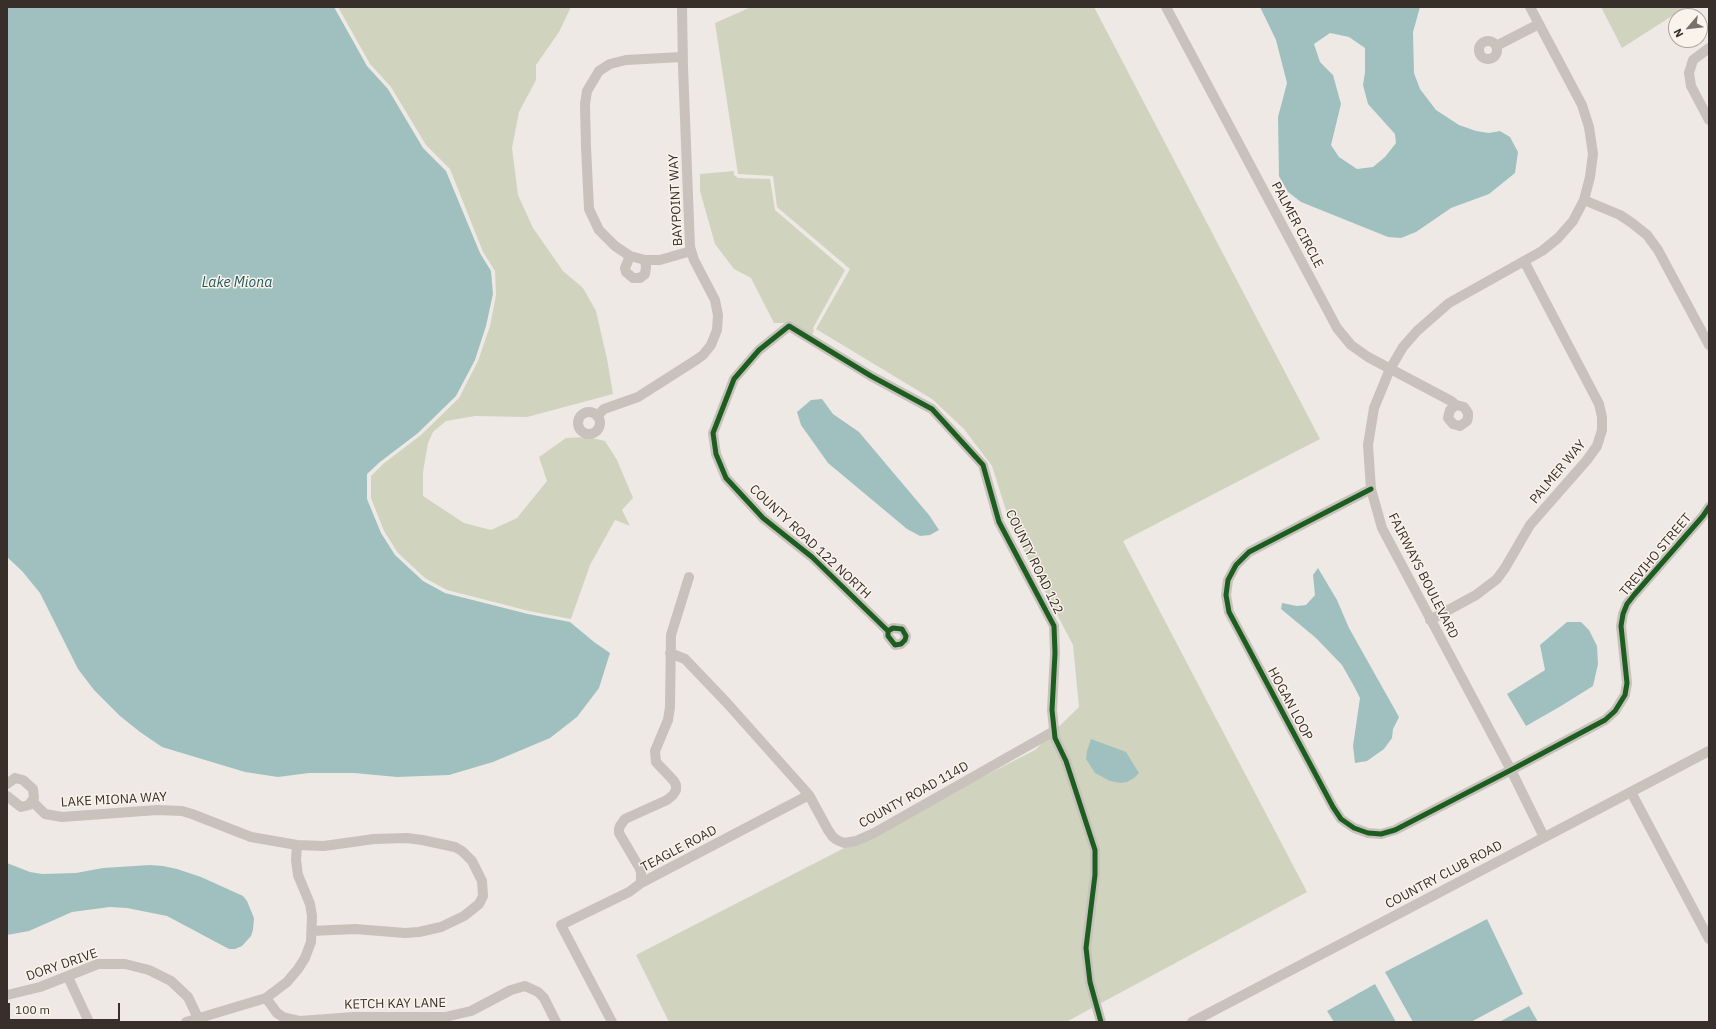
<!DOCTYPE html>
<style>
body{margin:0}
#map{position:relative;width:1716px;height:1029px;overflow:hidden;background:#eee9e4;font-family:"IBM Plex Sans",sans-serif}
canvas{display:block}
.frame{position:absolute;inset:0;border:8px solid #392f2a;pointer-events:none}
.north{position:absolute;left:1668px;top:8px;width:40px;height:40px;box-sizing:border-box;background:#faf3ec;border:1px solid #ada59e;border-radius:50%;rotate:242deg;font-size:11px;font-weight:700;line-height:16px;text-align:center;color:#392f2a}
.north::after{content:'';display:block;margin:auto;width:14px;height:18px;background:#78706b;clip-path:polygon(50% 0,100% 100%,50% 72%,0 100%)}
.scale{position:absolute;left:8px;top:1003px;width:112px;height:18px;box-sizing:border-box;border:2px solid #392f2a;border-top:0;padding-left:5px;font-size:12px;line-height:14px;white-space:nowrap;color:#392f2a;-webkit-text-stroke:3px #faf3ec;paint-order:stroke}
</style>
<div id="map">
<canvas width="1716" height="1029"></canvas>
<div class="frame"></div>
<div class="north">N</div>
<div class="scale">100 m</div>
</div>
<script>
const c = document.querySelector('canvas').getContext('2d');
c.lineJoin = 'round';
function fill(path, color) {
  c.fillStyle = color;
  c.fill(path, 'evenodd');
}
function poly(rows) {
  const path = new Path2D();
  for (const r of rows) {
    if (r.length === 3) {
      path.moveTo(r[0] + r[2], r[1]);
      path.arc(r[0], r[1], r[2], 0, 2 * Math.PI);
      continue;
    }
    path.moveTo(r[0], r[1]);
    for (let i = 2; i < r.length; i += 2) path.lineTo(r[i], r[i + 1]);
  }
  return path;
}
function stroke(path, color, width, dash) {
  c.strokeStyle = color;
  c.lineWidth = width;
  c.lineCap = dash ? 'butt' : 'round';
  c.setLineDash(dash || []);
  c.stroke(path);
}
function write(font, color, halo, rows, align = 'center') {
  c.font = font + ' "IBM Plex Sans",sans-serif';
  c.lineWidth = 3;
  c.setLineDash([]);
  c.textBaseline = 'middle';
  c.strokeStyle = halo;
  c.fillStyle = color;
  for (const [text, x, y, turn = 0] of rows) {
    c.save();
    c.translate(x, y);
    c.rotate((+turn || 0) * Math.PI / 180);
    c.textAlign = isNaN(turn) ? turn : align;
    if (halo) c.strokeText(text, 0, 0);
    c.fillText(text, 0, 0);
    c.restore();
  }
}
fill(poly([
 [338,7,571,7,559,32,536,65,536,80,519,112,512,148,518,195,533,228,563,271,583,288,596,311,607,359,613,394,527,417,475,416,446,421,433,432,428,443,423,472,423,496,464,523,491,530,517,518,547,481,539,457,566,438,587,437,605,441,617,460,633,498,622,510,630,526,615,520,590,565,571,619,529,611,447,590,425,578,398,553,384,531,371,498,371,476,383,464,421,435,459,398,478,361,490,326,496,295,495,271,483,252,450,169,426,145,391,87,370,64],
 [751,7,1094,7,1320,439,1123,541,1307,892,1066,1022,669,1022,636,955,1035,750,1079,707,1073,645,1011,526,992,466,964,429,932,399,816,329,850,269,777,207,773,176,738,174,715,23],
 [1601,7,1686,7,1622,48],
 [734,171,734,175,738,178,770,179,775,210,845,270,813,328,814,331,811,336,789,323,774,323,751,278,734,269,715,244,700,191,700,174]
]), '#d0d4be');
fill(poly([
 [7,7,334,7,367,66,388,89,423,148,446,171,480,253,491,271,493,294,486,326,475,360,456,396,418,433,380,462,367,474,367,499,381,533,395,555,423,581,445,593,528,614,570,622,594,642,610,653,599,688,577,717,550,738,493,762,449,775,397,777,354,773,309,773,278,777,245,772,162,747,140,732,120,716,94,690,78,669,40,593,22,571,7,557],
 [1260,7,1420,7,1413,32,1414,73,1420,89,1436,110,1459,125,1476,131,1489,133,1500,131,1510,137,1518,152,1515,173,1489,194,1451,208,1416,232,1401,238,1388,237,1301,202,1288,192,1279,176,1278,117,1287,83,1276,40],
 [1330,33,1349,37,1365,48,1365,72,1363,85,1368,104,1395,134,1396,143,1385,157,1373,167,1357,169,1339,157,1331,145,1341,104,1333,75,1320,62,1314,44],
 [822,399,833,414,859,432,929,515,939,530,930,535,920,536,907,529,828,463,801,425,797,412,811,400],
 [1318,568,1337,600,1349,628,1399,717,1393,729,1392,738,1384,749,1367,761,1355,763,1353,746,1360,698,1355,688,1342,665,1316,638,1281,609,1282,603,1297,606,1306,605,1315,595,1313,575],
 [1567,622,1581,622,1589,630,1597,646,1598,664,1593,686,1561,706,1526,726,1507,694,1545,670,1540,645],
 [1091,739,1126,752,1139,773,1134,778,1127,782,1121,783,1110,781,1095,773,1086,759,1087,751],
 [7,863,30,872,42,874,76,873,103,868,150,865,163,866,177,869,201,877,243,896,247,901,254,918,253,930,251,936,242,946,235,949,229,949,167,916,127,908,110,907,72,912,29,931,7,935],
 [1487,919,1523,994,1471,1022,1413,1022,1385,972],
 [1375,984,1396,1022,1334,1022,1327,1011],
 [1529,1006,1538,1022,1499,1022]
]), '#a0c0c0');
stroke(poly([
 [1166,7,1337,328,1351,345,1368,357,1451,401,1456,405,1464,407,1468,413,1468,417,1467,421,1460,426,1453,424,1448,418,1450,410,1456,405],
 [1530,7,1582,105,1589,127,1593,154,1590,177,1584,200,1573,221,1558,238,1542,251,1449,303,1417,331,1403,347,1390,369,1374,408,1368,445,1371,489,1382,528,1511,770,1544,837],
 [1488,50,9],
 [1496,46,1539,24],
 [1709,48,1693,60,1689,73,1691,86,1709,120],
 [682,57,626,60,610,64,599,71,587,91,585,104,586,147,589,209,599,230,615,246,630,256,645,260,660,260,691,251],
 [1584,200,1620,215,1632,223,1647,235,1658,250,1709,345],
 [630,256,625,268,626,272,633,278,640,278,645,274,646,267,645,260],
 [589,423,11],
 [597,416,604,409,638,397,696,360,703,355,711,345,717,330,718,315,715,300,694,260,690,247,683,67,682,7],
 [1371,489,1249,552,1236,565,1228,580,1226,595,1229,612,1333,807,1341,819,1354,828,1368,833,1381,834,1395,830,1511,770,1605,720,1615,711,1625,695,1627,683,1621,626,1623,614,1627,604,1634,595,1703,516,1709,507],
 [1430,620,1476,595,1497,579,1505,568,1530,525,1587,460,1597,446,1602,430,1602,417,1599,404,1524,261],
 [888,631,893,628,902,629,906,636,905,640,901,644,895,645,888,636,888,631,812,557,763,518,726,478,716,454,713,433,734,379,759,350,789,326,871,376,932,409,983,465,999,522,1054,626,1055,653,1052,710,1055,738,1066,761,1095,850,1095,875,1086,948,1090,982,1101,1022],
 [670,653,685,659,727,703,809,795,828,830,833,837,837,840,844,843,856,841,874,833,1054,731],
 [7,784,15,778,23,780,33,789,34,798,29,805,21,807,7,796],
 [1631,792,1709,939],
 [33,802,45,814,62,817,157,810,182,811,192,814,251,837,297,845,324,846,374,839,407,838,422,840,455,847,462,851,472,861,482,881,483,896,479,904,464,916,441,927,419,932,405,933,355,929,312,931],
 [641,883,641,872,639,867,619,833,619,829,620,826,625,819,667,800,673,795,676,790,676,785,674,781,656,762,655,751,668,720,670,707,671,635,689,577],
 [68,977,89,1022],
 [7,995,40,987,98,964,125,964,149,970,171,981,188,997,198,1018],
 [266,998,277,1013,283,1017,300,1021,354,1017,445,1017,471,1011,511,990,525,986,538,992,544,998,556,1022],
 [186,1022,266,998,287,982,298,969,305,958,311,942,312,916,310,904,298,875,296,860,297,845],
 [612,1022,561,925,629,892,641,883,809,795],
 [1192,1022,1709,751]
]), '#c8c1bc', 10);
stroke(poly([
 [1371,489,1249,552,1236,565,1228,580,1226,595,1229,612,1333,807,1341,819,1354,828,1368,833,1381,834,1395,830,1511,770,1605,720,1615,711,1625,695,1627,683,1621,626,1623,614,1627,604,1634,595,1703,516,1709,507],
 [888,631,893,628,902,629,906,636,905,640,901,644,895,645,888,636,888,631,812,557,763,518,726,478,716,454,713,433,734,379,759,350,789,326,871,376,932,409,983,465,999,522,1054,626,1055,653,1052,710,1055,738,1066,761,1095,850,1095,875,1086,948,1090,982,1101,1022]
]), '#1b5e20', 5);
write('13px', '#392f2a', '#faf3ec', [
 ["BAYPOINT WAY",676,200,-93],
 ["PALMER CIRCLE",1297,225,62],
 ["PALMER WAY",1558,472,-50],
 ["COUNTY ROAD 122 NORTH",810,542,43],
 ["TREVIHO STREET",1656,555,-50],
 ["COUNTY ROAD 122",1034,562,64],
 ["FAIRWAYS BOULEVARD",1423,576,63],
 ["HOGAN LOOP",1290,704,62],
 ["COUNTY ROAD 114D",914,795,-29],
 ["LAKE MIONA WAY",114,800,-3],
 ["TEAGLE ROAD",679,849,-28],
 ["COUNTRY CLUB ROAD",1444,875,-28],
 ["DORY DRIVE",62,965,-19],
 ["KETCH KAY LANE",395,1004,-1]
]);
write('italic 14px', '#1f585b', '#faf3ec', [
 ["Lake Miona",237,283]
]);
</script>
